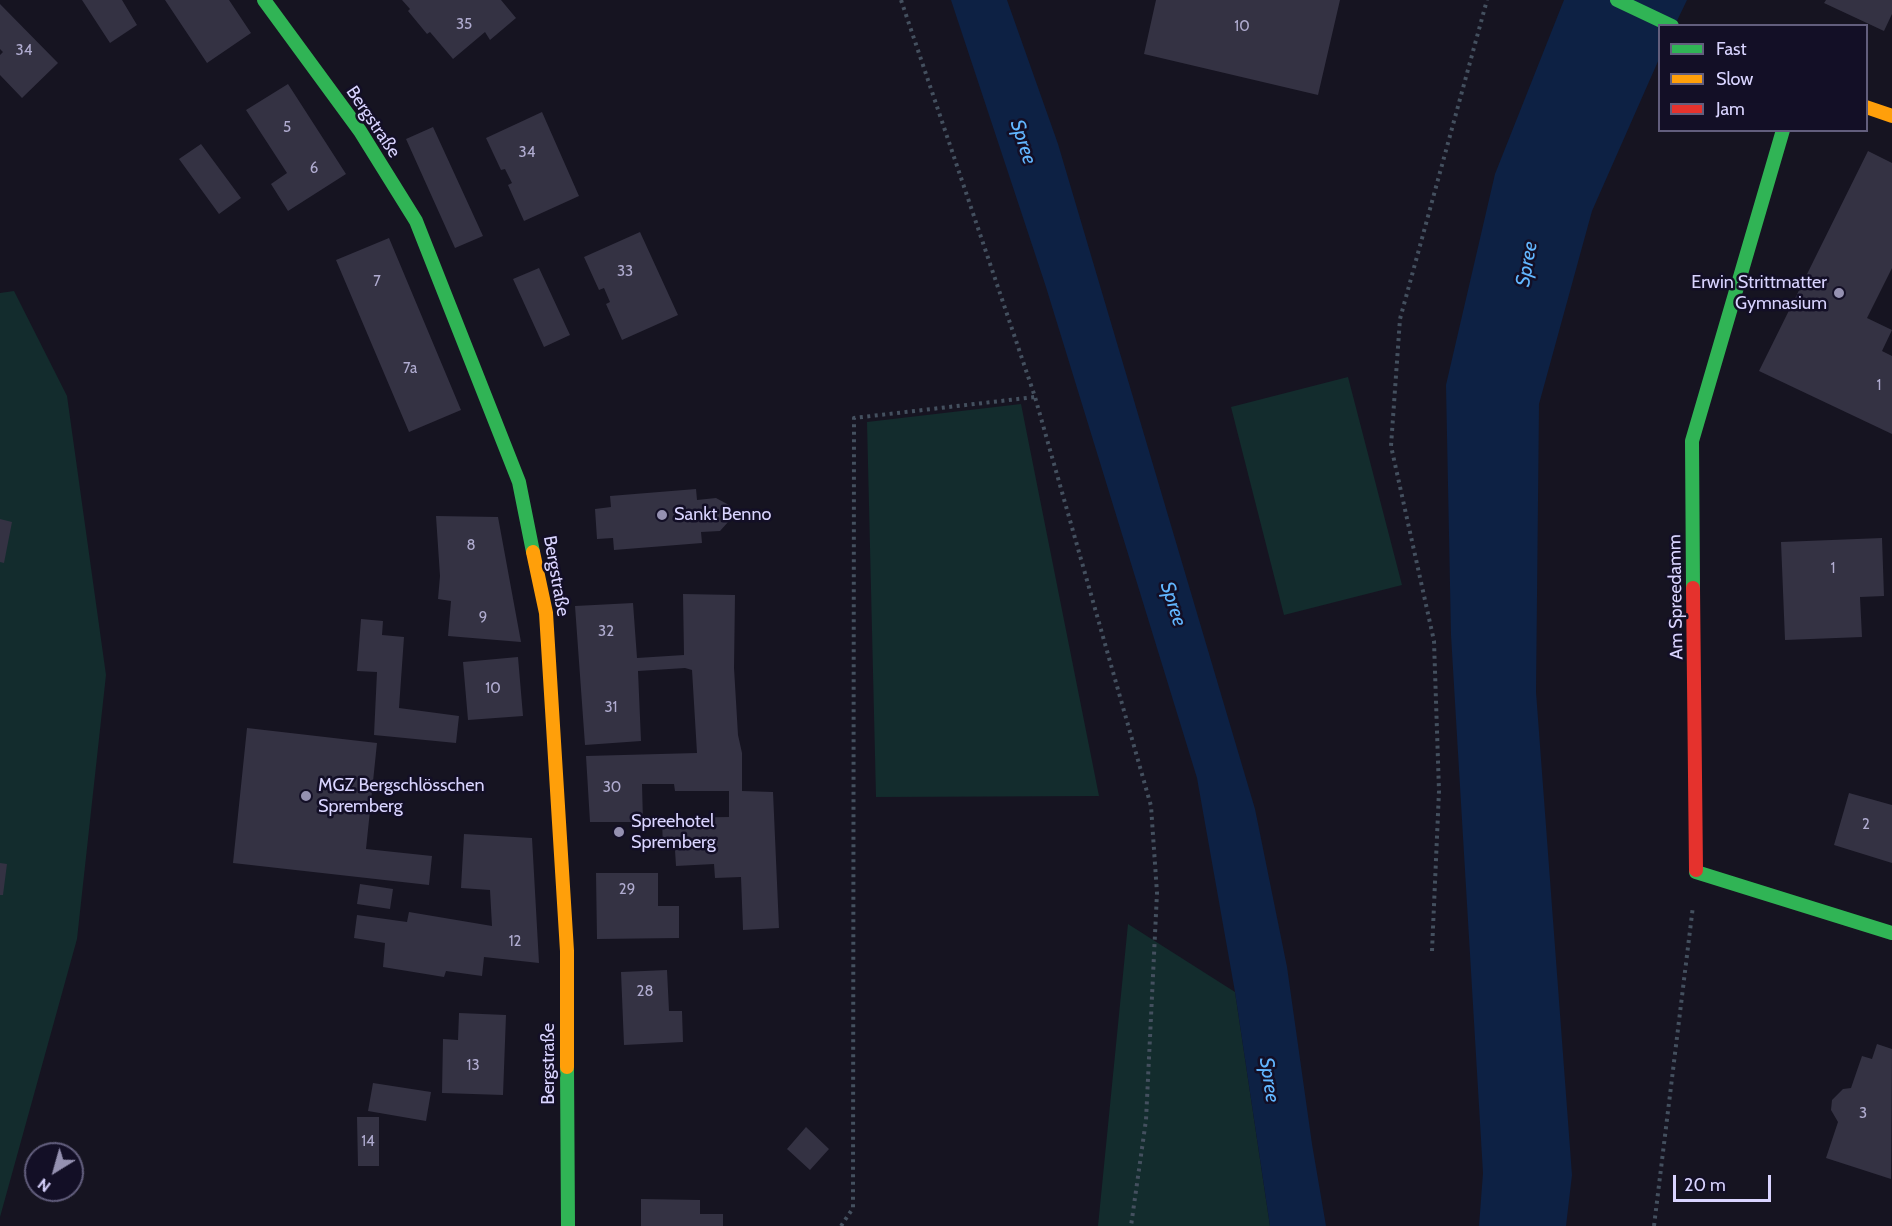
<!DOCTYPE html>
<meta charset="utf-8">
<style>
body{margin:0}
#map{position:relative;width:1892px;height:1226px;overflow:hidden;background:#161421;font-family:Cabin,sans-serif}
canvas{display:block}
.legend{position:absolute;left:1658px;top:24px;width:210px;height:108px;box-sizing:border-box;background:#130f26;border:2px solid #625e7d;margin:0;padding:8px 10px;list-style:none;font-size:18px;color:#d9d4ff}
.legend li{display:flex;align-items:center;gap:12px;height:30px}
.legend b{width:30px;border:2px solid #625e7d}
.north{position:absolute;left:24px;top:1142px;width:60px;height:60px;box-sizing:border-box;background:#130f26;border:2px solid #625e7d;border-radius:50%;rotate:217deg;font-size:16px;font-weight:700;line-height:24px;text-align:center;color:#d9d4ff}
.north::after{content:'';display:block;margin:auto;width:21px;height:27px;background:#9591b1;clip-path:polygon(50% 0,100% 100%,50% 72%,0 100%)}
.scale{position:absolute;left:1673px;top:1175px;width:98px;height:27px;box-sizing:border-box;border:3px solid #d9d4ff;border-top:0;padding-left:8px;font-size:18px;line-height:21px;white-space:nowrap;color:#d9d4ff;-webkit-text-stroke:4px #130f26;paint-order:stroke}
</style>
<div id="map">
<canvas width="1892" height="1226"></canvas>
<ul class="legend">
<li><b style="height:8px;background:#30b455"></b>Fast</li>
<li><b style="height:8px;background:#ff9f0a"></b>Slow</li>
<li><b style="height:8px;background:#e5322d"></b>Jam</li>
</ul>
<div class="north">N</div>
<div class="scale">20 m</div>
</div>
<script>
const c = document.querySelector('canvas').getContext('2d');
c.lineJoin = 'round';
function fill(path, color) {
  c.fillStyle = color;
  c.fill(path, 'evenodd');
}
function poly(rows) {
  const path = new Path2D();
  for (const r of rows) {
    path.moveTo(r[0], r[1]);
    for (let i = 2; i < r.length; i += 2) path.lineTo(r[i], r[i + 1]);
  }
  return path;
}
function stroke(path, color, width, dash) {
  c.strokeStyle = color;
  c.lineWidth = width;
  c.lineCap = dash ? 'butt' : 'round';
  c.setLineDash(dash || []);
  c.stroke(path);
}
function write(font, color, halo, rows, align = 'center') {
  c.font = font + ' Cabin,sans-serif';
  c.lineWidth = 5;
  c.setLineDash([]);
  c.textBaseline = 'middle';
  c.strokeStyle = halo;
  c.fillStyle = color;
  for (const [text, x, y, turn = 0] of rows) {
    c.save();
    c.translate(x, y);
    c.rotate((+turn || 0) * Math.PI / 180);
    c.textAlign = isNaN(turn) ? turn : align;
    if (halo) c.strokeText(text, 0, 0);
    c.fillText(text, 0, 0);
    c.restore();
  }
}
fill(poly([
 [14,291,67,396,106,675,77,939,0,1217,0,293],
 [1348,377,1402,585,1284,615,1231,407],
 [1021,404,1099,796,876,797,867,422],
 [1128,924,1235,992,1270,1226,1098,1226]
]), '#132c2d');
fill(poly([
 [951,0,1007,0,1058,144,1255,809,1287,967,1312,1144,1326,1226,1270,1226,1235,992,1197,778,1046,287],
 [1564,0,1687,0,1675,25,1660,26,1659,59,1592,211,1539,404,1536,692,1572,1175,1566,1226,1479,1226,1483,1173,1451,635,1446,385,1495,174]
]), '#0d2144');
fill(poly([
 [82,0,122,0,137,25,110,43],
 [165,0,229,0,251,33,207,63],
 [402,0,501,0,516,18,490,40,485,32,453,59,430,32,427,34,408,11,410,9],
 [1156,0,1340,0,1318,95,1144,54],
 [1826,0,1892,0,1892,14,1884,31,1824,3],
 [0,4,58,63,22,98,0,75,0,55,3,52,0,49],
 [288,84,346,174,288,211,271,184,287,173,246,110],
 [542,112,579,196,524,221,508,185,512,183,505,169,501,170,486,138],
 [433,127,483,236,455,248,406,139],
 [201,144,241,198,219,214,179,159],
 [1868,151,1892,163,1892,268,1867,318,1892,330,1882,351,1892,356,1892,434,1759,371],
 [640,232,678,315,622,340,606,304,610,302,604,288,599,290,584,257],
 [389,238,461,410,409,432,336,260],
 [539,268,570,335,544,347,513,279],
 [696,489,697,500,716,498,729,505,729,521,720,531,701,532,702,543,614,550,613,538,597,539,595,509,611,507,610,496],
 [436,516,498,517,521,642,448,636,451,601,438,599,440,576],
 [0,519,12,522,4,563,0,562],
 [1882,538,1884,596,1860,597,1862,637,1785,640,1781,542],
 [683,594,735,595,734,668,738,735,742,753,742,791,773,792,779,928,743,930,741,877,715,878,714,864,676,866,675,850,663,850,662,818,729,817,729,791,675,791,674,784,642,784,643,822,590,822,586,756,697,753,692,670,685,668,638,671,641,741,585,745,575,606,633,603,637,658,684,655],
 [361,619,383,621,382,635,404,637,399,708,459,716,456,743,374,735,377,672,357,671],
 [518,657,523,716,468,720,463,662],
 [247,728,377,743,366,849,432,856,429,885,233,863],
 [1849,793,1892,805,1892,863,1834,845],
 [464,834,532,838,539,963,484,957,482,976,446,971,444,977,383,967,385,943,354,938,357,915,407,922,409,912,492,926,490,890,461,888],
 [0,863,7,864,3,895,0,895],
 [596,873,658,873,658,906,679,906,679,938,597,939],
 [360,884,393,889,390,909,357,904],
 [667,970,669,1011,682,1011,683,1042,624,1045,621,972],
 [459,1013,506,1015,503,1095,442,1093,443,1039,458,1040],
 [1877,1044,1892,1049,1891,1179,1826,1158,1838,1122,1831,1110,1832,1100,1843,1089,1851,1088,1862,1056,1872,1059],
 [373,1083,431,1092,426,1121,368,1111],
 [357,1117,379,1117,379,1166,358,1166],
 [806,1127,829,1149,810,1170,787,1149],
 [641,1199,700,1200,700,1214,723,1214,723,1226,641,1226]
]), '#343243');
stroke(poly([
 [901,0,1035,397,1151,806,1157,893,1146,1120,1131,1226],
 [1432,951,1439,791,1434,641,1391,446,1400,319,1487,0],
 [841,1226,853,1208,854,418,1035,397],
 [1654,1226,1693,906]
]), '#44505f', 4, [3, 4.5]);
stroke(poly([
 [264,0,360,131,416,221,519,482,533,552],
 [1617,0,1672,26],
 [1693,588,1692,441,1783,130],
 [1696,870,1696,872,1892,933],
 [567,1067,568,1226]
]), '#30b455', 14);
stroke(poly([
 [1866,107,1892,116],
 [533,552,546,613,567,951,567,1067]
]), '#ff9f0a', 14);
stroke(poly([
 [1693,588,1696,870]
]), '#e5322d', 14);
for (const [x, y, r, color] of [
 [1839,293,6,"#9591b1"],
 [662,515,6,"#9591b1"],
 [306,796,6,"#9591b1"],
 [619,832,6,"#9591b1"]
]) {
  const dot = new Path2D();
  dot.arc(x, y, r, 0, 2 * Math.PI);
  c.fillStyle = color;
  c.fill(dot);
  stroke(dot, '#130f26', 2);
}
write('15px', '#b0acd0', null, [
 ["35",464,25],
 ["10",1242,27],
 ["34",24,51],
 ["5",287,128],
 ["34",527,153],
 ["6",314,169],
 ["33",625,272],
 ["7",377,282],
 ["7a",410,369],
 ["1",1879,386],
 ["8",471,546],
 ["1",1833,569],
 ["9",483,618],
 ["32",606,632],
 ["10",493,689],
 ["31",611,708],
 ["30",612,788],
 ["2",1866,825],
 ["29",627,890],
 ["12",515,942],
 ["28",645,992],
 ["13",473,1066],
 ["3",1863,1114],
 ["14",368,1142]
]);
write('18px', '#d9d4ff', '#130f26', [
 ["Bergstraße",373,122,56],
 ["Bergstraße",556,576,80],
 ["Am Spreedamm",1676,597,-91],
 ["Bergstraße",549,1064,-90]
]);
write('18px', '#d9d4ff', '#130f26', [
 ["Erwin Strittmatter",1827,283,"right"],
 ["Gymnasium",1827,304,"right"],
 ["Sankt Benno",674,515],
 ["MGZ Bergschlösschen",318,786],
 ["Spremberg",318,807],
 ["Spreehotel",631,822],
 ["Spremberg",631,843]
], 'left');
write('italic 20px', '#62b6ff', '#130f26', [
 ["Spree",1023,142,72],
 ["Spree",1527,264,-80],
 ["Spree",1173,604,72],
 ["Spree",1269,1080,81]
]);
</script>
